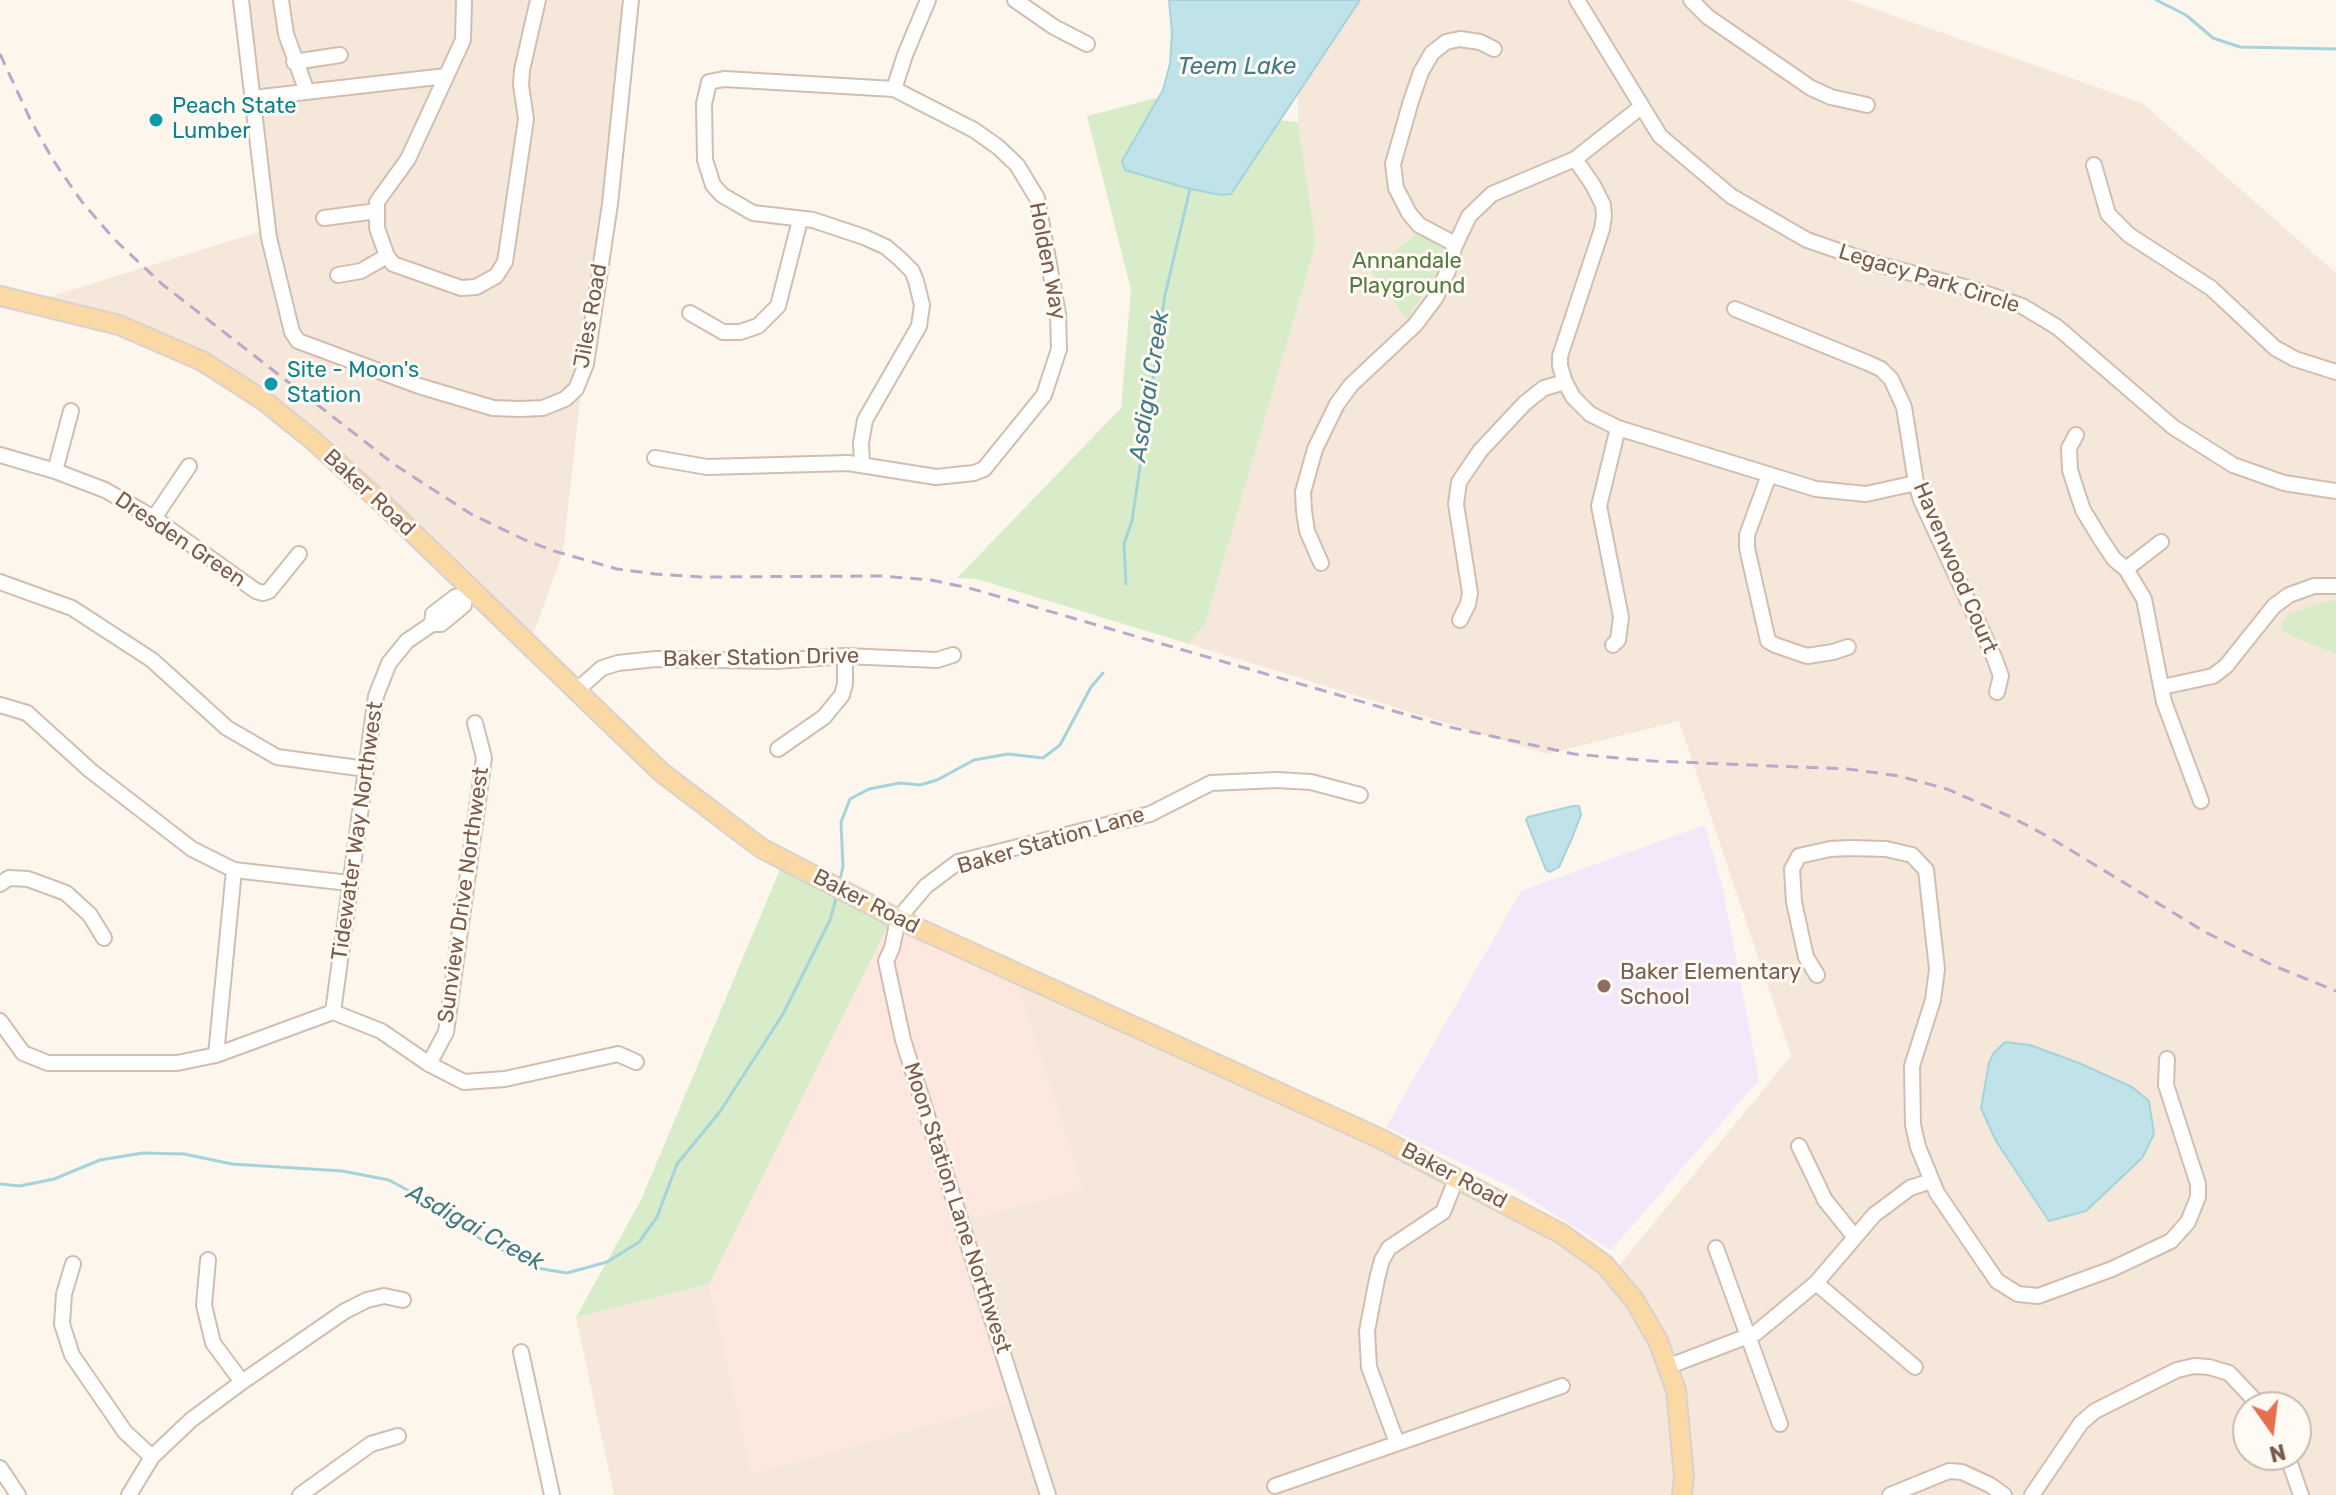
<!DOCTYPE html>
<style>
body{margin:0}
#map{position:relative;width:2336px;height:1495px;overflow:hidden;background:#fdf6ec;font-family:Rubik,sans-serif}
canvas{display:block}
.north{position:absolute;left:2232px;top:1391px;width:80px;height:80px;box-sizing:border-box;background:#fffaf3;border:2px solid #cabbb1;border-radius:50%;rotate:166deg;font-size:22px;font-weight:700;line-height:32px;text-align:center;color:#7a5c4d}
.north::after{content:'';display:block;margin:auto;width:28px;height:36px;background:#e76f51;clip-path:polygon(50% 0,100% 100%,50% 72%,0 100%)}
</style>
<div id="map">
<canvas width="2336" height="1495"></canvas>
<div class="north">N</div>
</div>
<script>
const c = document.querySelector('canvas').getContext('2d');
c.lineJoin = 'round';
function fill(path, color) {
  c.fillStyle = color;
  c.fill(path, 'evenodd');
}
function poly(rows) {
  const path = new Path2D();
  for (const r of rows) {
    path.moveTo(r[0], r[1]);
    for (let i = 2; i < r.length; i += 2) path.lineTo(r[i], r[i + 1]);
  }
  return path;
}
function stroke(path, color, width, dash) {
  c.strokeStyle = color;
  c.lineWidth = width;
  c.lineCap = dash ? 'butt' : 'round';
  c.setLineDash(dash || []);
  c.stroke(path);
}
function write(font, color, halo, rows, align = 'center') {
  c.font = font + ' Rubik,sans-serif';
  c.lineWidth = 6;
  c.setLineDash([]);
  c.textBaseline = 'middle';
  c.strokeStyle = halo;
  c.fillStyle = color;
  for (const [text, x, y, turn = 0] of rows) {
    c.save();
    c.translate(x, y);
    c.rotate((+turn || 0) * Math.PI / 180);
    c.textAlign = isNaN(turn) ? turn : align;
    if (halo) c.strokeText(text, 0, 0);
    c.fillText(text, 0, 0);
    c.restore();
  }
}
fill(poly([
 [233,0,635,0,584,365,563,552,528,649,377,505,250,403,137,330,29,303,272,228],
 [1353,0,1849,0,2142,103,2336,273,2336,1495,614,1495,576,1317,709,1284,752,1475,963,1220,1083,1189,1017,983,1203,1050,1616,1269,1791,1056,1679,721,1547,754,1189,644,1205,624,1316,243,1298,122,1298,69],
 [2248,1407,2296,1407,2296,1455,2248,1455]
]), '#f5e8da');
fill(poly([
 [892,918,1017,983,1083,1189,963,1220,1010,1403,751,1475,709,1284]
]), '#fde8e0');
fill(poly([
 [1705,825,1723,889,1759,1080,1611,1250,1513,1188,1386,1127,1521,891]
]), '#f3e8fa');
fill(poly([
 [1156,98,1200,161,1242,117,1298,122,1316,243,1205,624,1189,644,977,579,957,578,1121,408,1131,290,1087,116],
 [1417,233,1442,246,1445,257,1441,267,1407,319,1372,272],
 [2330,600,2336,601,2336,654,2283,632,2282,624,2288,614],
 [784,860,892,918,709,1284,576,1317,641,1200]
]), '#d8ecc9');
const water = poly([
 [1169,0,1360,0,1231,194,1221,195,1186,188,1125,170,1122,161,1163,90,1170,64,1172,33,1169,0],
 [1573,806,1579,806,1581,815,1572,838,1559,867,1550,872,1546,870,1526,820,1528,817,1573,806],
 [2005,1042,2030,1045,2079,1063,2132,1087,2149,1101,2154,1134,2142,1158,2086,1211,2049,1221,1996,1141,1981,1108,1989,1063,1993,1054,2005,1042]
]);
fill(water, '#bfe3e8');
stroke(water, '#a5d3da', 2);
stroke(poly([
 [2156,0,2186,15,2213,38,2240,47,2336,49],
 [1126,584,1124,544,1132,521,1165,295,1190,189],
 [840,880,843,866,841,822,850,799,869,789,900,783,920,785,937,780,974,760,1008,754,1043,758,1060,745,1091,687,1103,673],
 [0,1184,20,1186,54,1179,100,1160,143,1153,184,1154,232,1164,342,1171,389,1180,431,1203,437,1213,477,1237,537,1268,567,1273,607,1262,639,1242,657,1217,677,1164,719,1113,783,1014,830,920,837,895]
]), '#a5d3da', 3);
const minor = poly([
 [241,0,269,238,292,332,298,341,419,386,493,408,520,409,543,408,565,399,576,389,586,364,610,204,631,0],
 [281,0,286,34,307,92],
 [464,0,463,40,408,159,377,202,377,228,387,256,393,264,461,288,476,287,496,276,505,262,526,119,521,85,522,70,538,0],
 [1015,0,1054,27,1087,44],
 [1577,0,1660,136,1731,196,1807,240,1877,264,1976,290,2022,306,2057,327,2173,427,2233,465,2284,483,2336,491],
 [1691,0,1708,17,1811,88,1831,97,1867,105],
 [294,62,340,55],
 [894,89,905,55,928,0],
 [253,98,446,76],
 [1575,159,1593,185,1603,205,1604,216,1602,229,1560,356,1560,366,1565,382,1573,397,1590,414,1618,428,1816,489,1866,494,1916,483],
 [2094,165,2108,214,2129,235,2211,288,2275,348,2295,359,2336,372],
 [324,218,377,211],
 [1455,244,1419,225,1409,213,1396,188,1393,164,1411,101,1421,72,1432,53,1446,42,1460,39,1480,42,1494,49],
 [338,275,361,271,387,256],
 [1735,309,1868,363,1881,369,1891,379,1904,407,1916,483,1921,500,1994,657,2001,676,1997,692],
 [690,313,723,332,740,332,758,326,778,306,800,220],
 [2076,435,2069,448,2070,470,2076,489,2083,510,2100,538,2114,559,2126,569,2144,599,2164,702,2201,801],
 [0,455,55,471,105,490,154,518,256,591,263,593,269,591,299,554],
 [655,458,707,467,848,463,936,477,974,473,984,469,1044,395,1059,349,1058,314,1037,198,1017,165,998,147,974,130,894,89,724,79,709,82,704,104,705,160,713,185,722,195,753,213,813,220,864,237,886,247,900,259,912,271,916,281,922,305,919,326,865,420,861,443,862,464],
 [55,471,71,411],
 [1769,475,1747,535,1747,548,1768,641,1775,645,1807,656,1833,652,1848,647],
 [154,518,189,466],
 [1321,563,1307,531,1304,511,1303,492,1315,449,1337,404,1351,385,1415,325,1436,297,1450,266,1454,248,1469,216,1492,194,1575,159,1641,107],
 [2126,569,2161,542],
 [0,582,72,608,152,660,227,728,277,757,366,769],
 [1460,620,1468,604,1470,593,1456,504,1459,482,1480,451,1525,403,1544,388,1565,382],
 [432,624,433,614,455,597,464,596],
 [1613,645,1618,640,1621,617,1599,506,1618,428],
 [2162,687,2213,676,2226,666,2274,606,2289,595,2314,586,2336,586],
 [577,690,602,668,618,663,656,659,777,661,845,656,937,660,953,655],
 [0,705,27,713,91,771,192,849,234,870,349,883],
 [778,749,824,717,842,695,845,684,845,656],
 [0,884,9,878,28,879,66,893,90,915,104,938],
 [1817,975,1806,957,1794,902,1792,869,1799,856,1830,849,1850,848,1886,849,1912,855,1926,870,1937,969,1933,1000,1912,1066,1913,1125,1918,1147,1937,1193,1997,1281,2018,1294,2038,1296,2112,1269,2171,1241,2188,1222,2198,1197,2198,1184,2166,1085,2167,1059],
 [333,1012,376,696,389,663,407,641,432,624,441,624,464,605,464,596,470,590],
 [0,1021,23,1053,48,1063,177,1063,216,1055,333,1012,381,1031,429,1064,464,1082,505,1079,618,1054,636,1062],
 [216,1055,234,870],
 [429,1064,446,1032,484,758,475,723],
 [1799,1146,1825,1200,1854,1236],
 [1716,1248,1780,1424],
 [208,1260,204,1305,213,1343,242,1382],
 [73,1264,64,1294,62,1324,72,1355,125,1432,152,1457],
 [1816,1283,1915,1367],
 [521,1352,552,1495],
 [1667,1367,1756,1333,1816,1283,1874,1215,1910,1188,1931,1181],
 [1397,1443,1369,1367,1367,1331,1377,1279,1382,1260,1389,1248,1443,1212,1457,1177],
 [2287,1455,2301,1495],
 [0,1468,18,1495],
 [1275,1486,1562,1386],
 [129,1495,152,1457,191,1420,242,1382,345,1311,367,1300,384,1296,403,1300],
 [300,1495,371,1444,398,1436],
 [1048,1495,903,1040,886,961,892,948,898,919,926,886,958,862,1150,814,1211,783,1277,780,1311,782,1360,795],
 [1890,1495,1949,1471,1962,1472,1990,1485,2004,1495],
 [2032,1495,2081,1423,2095,1411,2177,1370,2194,1366,2209,1367,2229,1373,2261,1407]
]);
const major = poly([
 [0,296,119,325,202,361,263,400,315,442,386,507,661,772,761,848,898,919,1381,1139,1562,1234,1605,1265,1635,1301,1658,1341,1676,1390,1684,1477,1682,1495]
]);
stroke(minor, '#d1beb0', 18);
stroke(major, '#dad1cd', 22);
stroke(minor, '#fff', 14);
stroke(major, '#fbd9a5', 18);
stroke(poly([
 [0,54,31,121,53,160,82,202,115,240,162,284,395,465,471,514,525,540,554,551,617,569,655,574,701,577,882,576,931,580,969,588,1449,727,1574,754,1653,761,1848,769,1899,776,1947,789,2011,817,2049,837,2205,932,2272,965,2336,991]
]), '#b9a8c9', 3, [12, 8]);
for (const [x, y, r, color] of [
 [156,120,8,"#0f9aa8"],
 [271,384,8,"#0f9aa8"],
 [1604,986,8,"#8d6e63"]
]) {
  const dot = new Path2D();
  dot.arc(x, y, r, 0, 2 * Math.PI);
  c.fillStyle = color;
  c.fill(dot);
  stroke(dot, '#fffaf3', 3);
}
write('22px', '#0d838f', '#fffaf3', [
 ["Peach State",172,107],
 ["Lumber",172,132],
 ["Site - Moon's",287,371],
 ["Station",287,396]
], 'left');
write('22px', '#7a5c4d', '#fffaf3', [
 ["Holden Way",1047,261,79],
 ["Legacy Park Circle",1929,279,17],
 ["Jiles Road",591,316,-80],
 ["Baker Road",369,493,43],
 ["Dresden Green",180,540,34],
 ["Havenwood Court",1955,568,67],
 ["Baker Station Drive",761,658,-1],
 ["Tidewater Way Northwest",358,831,-82],
 ["Baker Station Lane",1051,841,-16],
 ["Sunview Drive Northwest",464,895,-82],
 ["Baker Road",866,902,27],
 ["Baker Road",1454,1176,28],
 ["Moon Station Lane Northwest",957,1208,72]
]);
write('22px', '#537a41', '#fffaf3', [
 ["Annandale",1407,262],
 ["Playground",1407,287]
]);
write('22px', '#785e54', '#fffaf3', [
 ["Baker Elementary",1620,973],
 ["School",1620,998]
], 'left');
write('italic 24px', '#437c86', '#fffaf3', [
 ["Teem Lake",1237,67],
 ["Asdigai Creek",1150,386,-81],
 ["Asdigai Creek",475,1228,29]
]);
</script>
